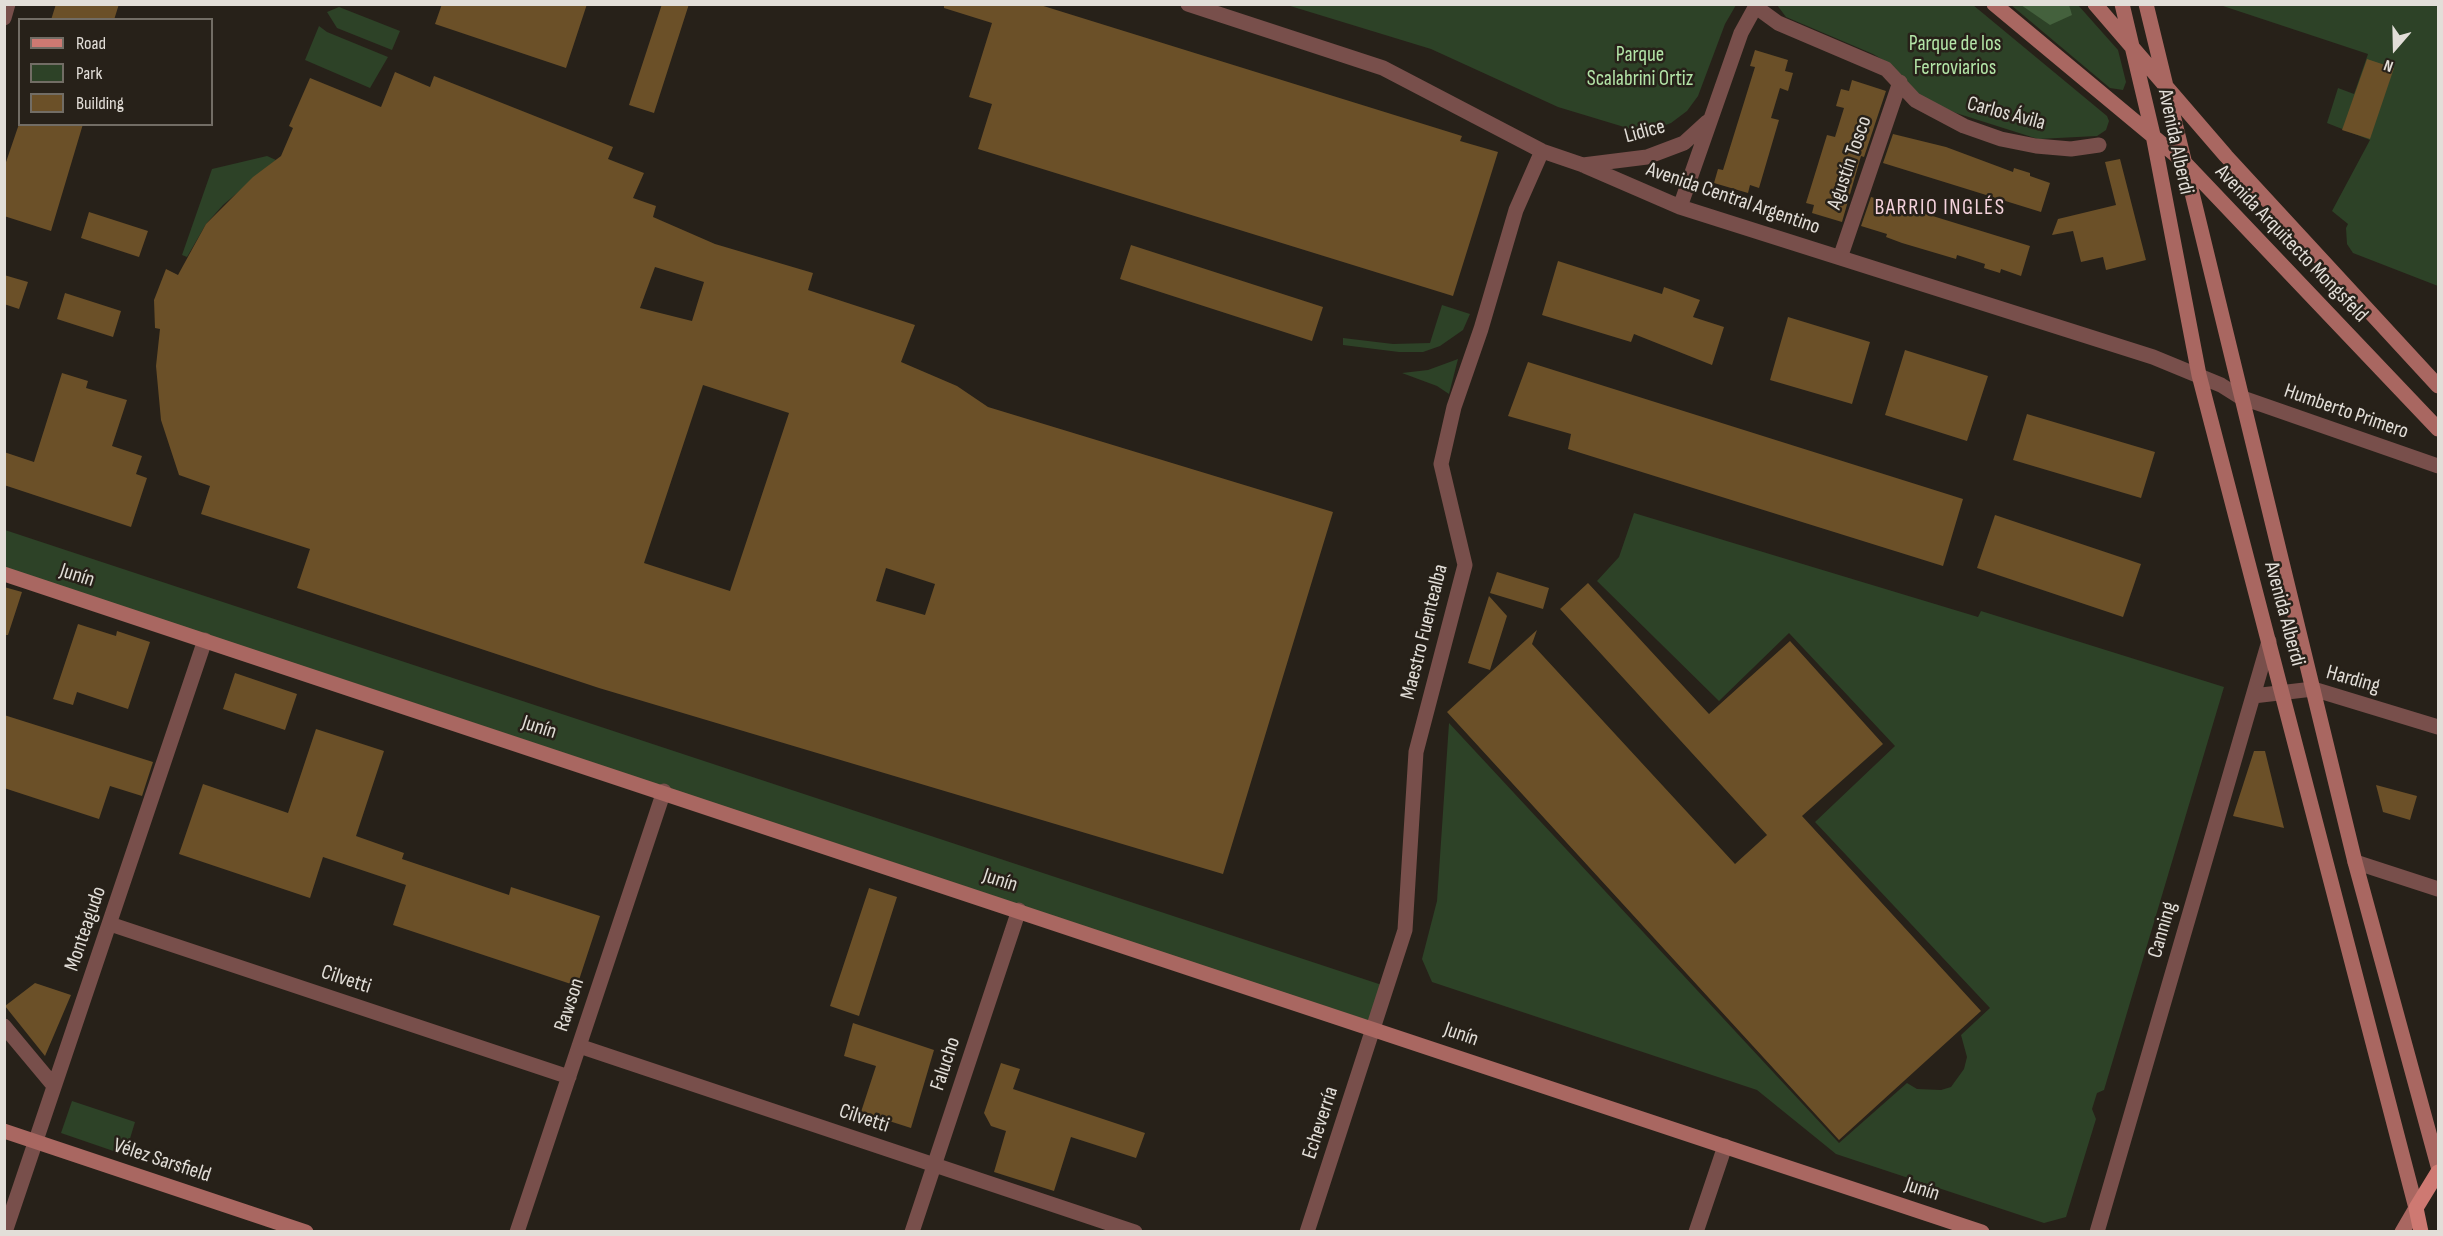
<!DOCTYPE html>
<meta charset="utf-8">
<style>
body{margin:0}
#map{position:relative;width:2443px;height:1236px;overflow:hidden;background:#272119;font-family:"Sofia Sans Condensed",sans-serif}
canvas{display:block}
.frame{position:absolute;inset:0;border:6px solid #e2ded8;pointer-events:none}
.legend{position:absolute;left:18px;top:18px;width:195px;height:108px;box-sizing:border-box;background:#272119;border:2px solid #726d65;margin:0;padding:8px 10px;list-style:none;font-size:18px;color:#e2ded8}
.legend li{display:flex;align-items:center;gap:12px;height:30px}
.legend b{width:30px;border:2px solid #726d65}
.north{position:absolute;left:2365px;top:18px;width:60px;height:60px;-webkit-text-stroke:4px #272119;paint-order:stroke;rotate:200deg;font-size:16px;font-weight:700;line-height:24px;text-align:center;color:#e2ded8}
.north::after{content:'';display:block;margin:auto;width:21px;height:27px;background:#e2ded8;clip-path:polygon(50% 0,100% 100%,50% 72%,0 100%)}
</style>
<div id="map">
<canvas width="2443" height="1236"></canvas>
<div class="frame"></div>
<ul class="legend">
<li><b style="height:8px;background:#ce7972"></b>Road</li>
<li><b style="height:16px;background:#2d4227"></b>Park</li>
<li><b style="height:16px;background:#6b5028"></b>Building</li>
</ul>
<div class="north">N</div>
</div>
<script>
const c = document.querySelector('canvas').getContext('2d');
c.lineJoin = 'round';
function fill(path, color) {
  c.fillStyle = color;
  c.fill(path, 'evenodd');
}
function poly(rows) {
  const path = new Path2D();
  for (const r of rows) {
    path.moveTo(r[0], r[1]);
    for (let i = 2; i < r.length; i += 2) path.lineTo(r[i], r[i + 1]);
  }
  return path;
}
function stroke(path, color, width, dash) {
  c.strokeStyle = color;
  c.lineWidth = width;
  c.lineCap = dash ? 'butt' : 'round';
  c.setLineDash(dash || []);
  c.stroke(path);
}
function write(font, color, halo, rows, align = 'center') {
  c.font = font + ' "Sofia Sans Condensed",sans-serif';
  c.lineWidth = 5;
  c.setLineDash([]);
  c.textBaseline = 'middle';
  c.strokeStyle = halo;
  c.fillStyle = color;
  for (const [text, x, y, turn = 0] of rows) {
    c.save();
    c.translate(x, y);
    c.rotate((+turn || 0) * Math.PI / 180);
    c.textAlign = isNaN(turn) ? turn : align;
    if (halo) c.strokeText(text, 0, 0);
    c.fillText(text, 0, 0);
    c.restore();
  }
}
fill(poly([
 [1287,5,1736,4,1736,5,1725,24,1698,96,1687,111,1671,123,1644,133,1558,107,1431,49],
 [1777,5,1973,5,2107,116,2109,121,2106,130,2097,136,2038,139,1956,113,1921,97,1890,64,1873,54,1786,17],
 [2011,5,2078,5,2118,50,2126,82,2123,90,2110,88],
 [2220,5,2438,5,2438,286,2353,253,2347,244,2346,228,2348,224,2332,211,2370,140,2327,123,2338,88,2354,94,2368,54],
 [339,7,400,31,392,50,337,28,327,12],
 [319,26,327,32,388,57,370,88,305,60],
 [267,156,276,160,223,205,206,224,187,257,182,255,212,169],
 [1442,305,1470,314,1463,330,1440,346,1423,352,1399,352,1343,345,1343,338,1393,344,1430,343],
 [1458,359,1449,394,1437,386,1402,373,1428,370],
 [1634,513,1978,617,1981,611,2224,687,2104,1090,2097,1093,2092,1109,2096,1119,2066,1217,2044,1223,1836,1154,1757,1090,1432,982,1422,959,1437,901,1449,723,1839,1143,1907,1083,1917,1089,1941,1090,1951,1087,1964,1069,1967,1057,1961,1035,1990,1008,1815,822,1895,746,1789,633,1719,701,1597,581,1619,557],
 [5,530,1388,987,1375,1028,5,574],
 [72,1101,135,1122,125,1155,61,1133]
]), '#2d4227');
fill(poly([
 [2021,5,2069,5,2072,15,2050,25]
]), '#44613d');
fill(poly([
 [56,4,119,4,114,20,51,20],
 [442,4,587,4,566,68,435,24],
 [662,4,689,4,654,113,629,105],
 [944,4,1037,4,1462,136,1460,141,1498,152,1453,296,978,149,992,104,969,97,992,23,944,8],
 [1755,50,1788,60,1785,71,1793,73,1788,91,1780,88,1771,118,1779,120,1759,188,1750,185,1748,193,1714,183,1718,169,1723,170,1755,67,1750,66],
 [2367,59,2394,68,2370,139,2342,130],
 [395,72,430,87,434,76,613,147,608,159,644,173,633,198,656,206,653,217,715,244,813,273,808,290,915,325,901,362,957,386,988,407,1333,512,1223,874,599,688,297,588,310,549,201,514,210,486,179,475,161,420,156,366,160,329,155,328,154,300,166,269,178,275,206,224,253,177,281,156,293,128,289,126,310,78,381,107],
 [655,267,704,282,692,321,640,308],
 [703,385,789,413,730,591,644,563],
 [886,568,935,584,925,615,876,601],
 [1852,80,1886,91,1864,157,1861,156,1842,222,1812,213,1814,205,1806,203,1827,135,1835,137,1844,108,1836,106,1841,89,1849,91],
 [19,124,83,124,51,231,4,216,4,168],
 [1893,134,1946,147,2013,172,2014,168,2030,173,2030,176,2050,183,2041,212,1883,163],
 [2120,159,2146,260,2106,270,2103,257,2081,262,2073,231,2052,235,2058,219,2116,205,2105,162],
 [1871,197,2030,246,2021,276,2001,269,2000,273,1984,268,1985,264,1957,255,1956,259,1902,243,1886,237,1887,234,1861,226],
 [89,212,148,231,139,257,81,238],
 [1131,245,1323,307,1312,341,1120,279],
 [1558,261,1662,294,1664,287,1700,300,1693,317,1724,327,1712,365,1634,334,1631,342,1542,315],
 [4,275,28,282,19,309,4,304],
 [65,293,121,311,113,337,57,319],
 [1788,317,1870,342,1852,404,1770,380],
 [1905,350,1988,376,1967,441,1885,415],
 [1528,362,1963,499,1943,566,1568,449,1571,434,1508,416],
 [62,373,88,381,86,388,127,400,112,446,142,456,136,474,147,478,131,527,4,485,4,452,34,462],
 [2027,414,2155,452,2141,498,2013,460],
 [1995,515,2141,564,2123,617,1977,568],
 [1497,572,1549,588,1543,609,1490,593],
 [1588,583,1709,714,1790,641,1883,744,1802,816,1981,1011,1839,1140,1447,712,1537,630,1532,644,1735,864,1767,835,1560,609],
 [4,587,22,592,8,635,4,635],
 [1489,596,1507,616,1490,670,1468,663],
 [78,624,116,636,117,631,150,642,128,709,77,692,73,705,53,699],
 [235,673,297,694,285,730,223,709],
 [4,715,153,762,142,796,110,786,99,819,4,788],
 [316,729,384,751,356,836,404,853,402,859,509,895,511,887,600,916,577,986,393,925,406,885,323,857,310,898,179,854,203,784,288,813],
 [2254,751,2265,751,2284,828,2233,816],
 [2376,785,2417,796,2410,820,2383,812],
 [869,888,897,897,859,1016,830,1006],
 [35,983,71,995,45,1056,5,1006],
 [853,1023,934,1050,911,1128,861,1112,876,1066,844,1056],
 [1001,1063,1020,1069,1013,1089,1145,1133,1136,1158,1071,1137,1054,1191,994,1172,1006,1131,991,1126,984,1113]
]), '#6b5028');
stroke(poly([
 [1188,4,1383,68,1542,151,1583,165,1680,207,2153,357,2221,385,2240,397,2438,466],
 [1756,7,1778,23,1886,69,1915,100,1964,126,2001,139,2036,146,2071,149,2099,145],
 [4,18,8,4],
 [1583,165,1647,157,1684,143,1707,122],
 [1680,207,1741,33,1757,4],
 [1840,258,1900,82],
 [2253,696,2313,689,2438,727],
 [2355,862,2438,889],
 [110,924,569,1077],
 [4,1026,54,1086],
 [579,1046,1135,1232],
 [5,1232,205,640],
 [517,1232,664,791],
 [912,1232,1019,910],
 [1307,1232,1405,930,1416,752,1465,565,1441,464,1454,407,1481,329,1516,210,1542,151],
 [1696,1232,1725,1146],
 [2097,1232,2269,641]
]), '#784f4b', 15);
stroke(poly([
 [1994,4,2184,162,2438,429],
 [2095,4,2226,156,2438,386],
 [2122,4,2153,135,2199,375,2416,1208,2402,1232],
 [2146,4,2355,862,2438,1166],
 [4,574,1982,1232],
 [4,1131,306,1232]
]), '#a96761', 15);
stroke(poly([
 [2421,1232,2416,1208,2438,1172]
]), '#ce7972', 15);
write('21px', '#b3e4a7', '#272119', [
 ["Parque de los",1955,45],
 ["Ferroviarios",1955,69],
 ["Parque",1640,56],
 ["Scalabrini Ortiz",1640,80]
]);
write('21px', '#e2ded8', '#272119', [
 ["Carlos Ávila",2006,114,15],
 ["Lidice",1645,132,-15],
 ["Avenida Alberdi",2175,142,78],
 ["Agustín Tosco",1850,163,-71],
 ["Avenida Central Argentino",1733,199,19],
 ["Avenida Arquitecto Mongsfeld",2291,244,46],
 ["Humberto Primero",2346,412,19],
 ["Junín",77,576,18],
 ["Avenida Alberdi",2284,614,75],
 ["Maestro Fuentealba",1425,632,-76],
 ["Harding",2353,680,16],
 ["Junín",539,728,18],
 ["Junín",1000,881,18],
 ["Monteagudo",86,929,-71],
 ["Canning",2163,930,-74],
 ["Cilvetti",346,980,18],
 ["Rawson",570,1005,-72],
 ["Junín",1461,1035,19],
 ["Falucho",946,1064,-72],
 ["Cilvetti",864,1119,18],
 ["Echeverría",1321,1123,-72],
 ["Vélez Sarsfield",162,1161,18],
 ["Junín",1922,1190,18]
]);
c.letterSpacing = '1.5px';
write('22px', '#f4d2dc', '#272119', [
 ["BARRIO INGLÉS",1940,208]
]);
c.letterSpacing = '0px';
</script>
